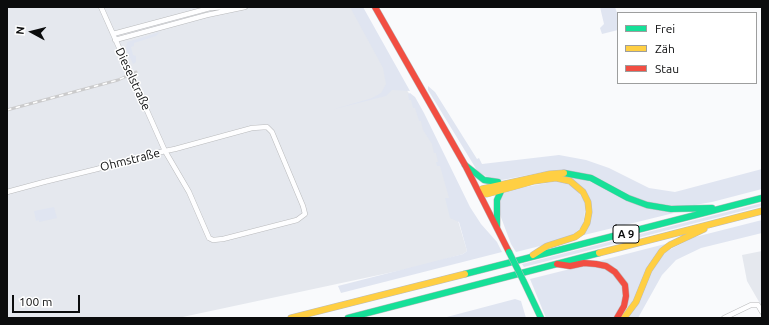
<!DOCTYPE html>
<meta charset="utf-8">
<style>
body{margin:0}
#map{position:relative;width:769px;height:325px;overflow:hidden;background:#f9fafc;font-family:Ubuntu,sans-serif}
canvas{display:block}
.frame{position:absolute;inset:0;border:8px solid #0b0c0d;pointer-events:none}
.legend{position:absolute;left:617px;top:12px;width:140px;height:72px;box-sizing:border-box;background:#fff;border:1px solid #9d9e9e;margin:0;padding:5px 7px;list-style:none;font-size:12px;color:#0b0c0d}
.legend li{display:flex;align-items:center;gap:8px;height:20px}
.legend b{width:20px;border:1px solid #9d9e9e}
.north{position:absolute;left:12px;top:12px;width:40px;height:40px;-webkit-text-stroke:3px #fff;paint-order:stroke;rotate:277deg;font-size:11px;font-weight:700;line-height:16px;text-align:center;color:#0b0c0d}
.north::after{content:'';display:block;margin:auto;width:14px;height:18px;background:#0b0c0d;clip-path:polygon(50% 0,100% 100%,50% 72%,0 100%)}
.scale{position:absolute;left:12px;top:295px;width:68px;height:18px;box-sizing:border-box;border:2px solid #0b0c0d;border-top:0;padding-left:5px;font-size:12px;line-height:14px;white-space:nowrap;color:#0b0c0d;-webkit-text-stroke:3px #fff;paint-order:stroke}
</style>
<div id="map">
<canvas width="769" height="325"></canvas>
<div class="frame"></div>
<ul class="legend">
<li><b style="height:5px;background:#16e098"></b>Frei</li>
<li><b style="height:5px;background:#ffcf43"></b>Zäh</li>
<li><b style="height:5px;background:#f24e42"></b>Stau</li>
</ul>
<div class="north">N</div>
<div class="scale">100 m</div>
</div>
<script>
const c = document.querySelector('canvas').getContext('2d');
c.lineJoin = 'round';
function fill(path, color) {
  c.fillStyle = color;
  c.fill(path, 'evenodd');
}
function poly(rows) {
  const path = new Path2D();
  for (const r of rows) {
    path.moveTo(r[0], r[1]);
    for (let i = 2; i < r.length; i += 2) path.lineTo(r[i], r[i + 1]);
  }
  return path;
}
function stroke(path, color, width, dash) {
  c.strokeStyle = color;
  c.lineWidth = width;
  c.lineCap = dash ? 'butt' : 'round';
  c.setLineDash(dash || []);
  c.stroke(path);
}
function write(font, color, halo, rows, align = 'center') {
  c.font = font + ' Ubuntu,sans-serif';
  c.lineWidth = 3;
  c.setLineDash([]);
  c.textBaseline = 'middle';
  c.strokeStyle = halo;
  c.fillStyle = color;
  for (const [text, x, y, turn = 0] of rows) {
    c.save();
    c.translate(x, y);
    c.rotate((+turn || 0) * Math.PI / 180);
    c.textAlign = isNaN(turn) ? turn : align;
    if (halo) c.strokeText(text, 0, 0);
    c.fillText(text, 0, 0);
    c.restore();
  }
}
fill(poly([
 [7,7,358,7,396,75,413,99,436,146,467,251,463,254,421,266,178,318,7,318],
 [762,251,762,307,747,281,742,255]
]), '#e5e8ee');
fill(poly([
 [350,7,363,7,410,91,392,90,386,96,331,110,372,98,381,93,386,84,383,68],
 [600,7,615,7,618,16,618,30,602,34,600,28,604,24],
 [160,32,156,36,134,43,134,46,131,47,133,55,136,56,136,62,133,64,126,49,127,42],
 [428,86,435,92,477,159,479,158,482,164,559,155,586,160,609,168,649,188,675,192,762,169,762,189,712,202,683,207,641,201,599,179,544,172,502,180,492,179,478,172,428,90],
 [410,93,415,97,424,113,470,207,481,224,497,242,502,252,341,293,338,286,463,254,467,251,459,222,450,218,445,198,449,198,440,166,437,166,436,162,438,162,436,153,434,153,432,144,423,130,421,121,419,121,415,108,413,108,411,100,409,100,408,94],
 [561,176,577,177,674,213,580,236,590,200],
 [558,181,573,185,586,203,583,226,568,239,516,252,511,244,499,212,501,196,508,190],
 [762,203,762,206,524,267,522,264],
 [54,207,57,218,39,222,39,220,36,221,34,211],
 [762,220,762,233,701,248,676,260,662,275,638,318,626,318,650,274,665,252,695,237],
 [669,243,628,310,626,281,616,268,599,261],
 [591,266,604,268,613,274,622,287,623,300,616,315,613,318,546,318,530,279,574,268],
 [515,299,521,301,526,318,443,318]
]), '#e0e5f1');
const street = poly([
 [113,34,210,8,227,7],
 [115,40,207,15,245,7],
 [7,192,44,182,97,169,104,167,155,154,157,153,165,151,175,149,252,128,267,127,272,132,303,206,305,214,297,220,223,239,213,240,209,238,189,192,165,151,101,7],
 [724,318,751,305,758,305,762,312]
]);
const fast = poly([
 [465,165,484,180,498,182],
 [564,173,591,178,628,198,647,205,671,209,712,208],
 [497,226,497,200,502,189],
 [465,274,762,198],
 [524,282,541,318],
 [348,318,599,253]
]);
const slow = poly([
 [599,253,762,211],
 [533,255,547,246,575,237,582,232,587,223,589,212,588,202,583,192,570,181,556,178,534,181,487,194,480,193,482,189,550,174,564,173],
 [291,318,465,274],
 [624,318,636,302,649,270,662,251,670,245,704,229]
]);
const jam = poly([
 [375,7,465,165,509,252],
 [557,264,570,266,584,263,596,264,606,266,615,272,625,285,626,296,624,306,617,318]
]);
stroke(street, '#babbbd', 5.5);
stroke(fast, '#babbbd', 7);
stroke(slow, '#babbbd', 7);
stroke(jam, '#babbbd', 7);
stroke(street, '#fefeff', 4.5);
stroke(fast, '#16e098', 6);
stroke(slow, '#ffcf43', 6);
stroke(jam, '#f24e42', 6);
const rail = poly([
 [7,110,118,80,136,72]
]);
stroke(rail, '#cbcbcc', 3);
stroke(rail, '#fff', 1.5, [4.5]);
const fastBridge = poly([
 [509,252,524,282]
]);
stroke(fastBridge, '#babbbd', 7, []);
stroke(fastBridge, '#16e098', 6);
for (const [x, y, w] of [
 [626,234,26]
]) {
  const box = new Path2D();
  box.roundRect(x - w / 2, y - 9, w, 18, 3);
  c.fillStyle = '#fff';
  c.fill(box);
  stroke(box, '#0b0c0d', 1);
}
write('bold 11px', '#0b0c0d', null, [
 ["A 9",626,234]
]);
write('12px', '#0b0c0d', '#fff', [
 ["Dieselstraße",133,79,65],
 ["Ohmstraße",130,160,-14]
]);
</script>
